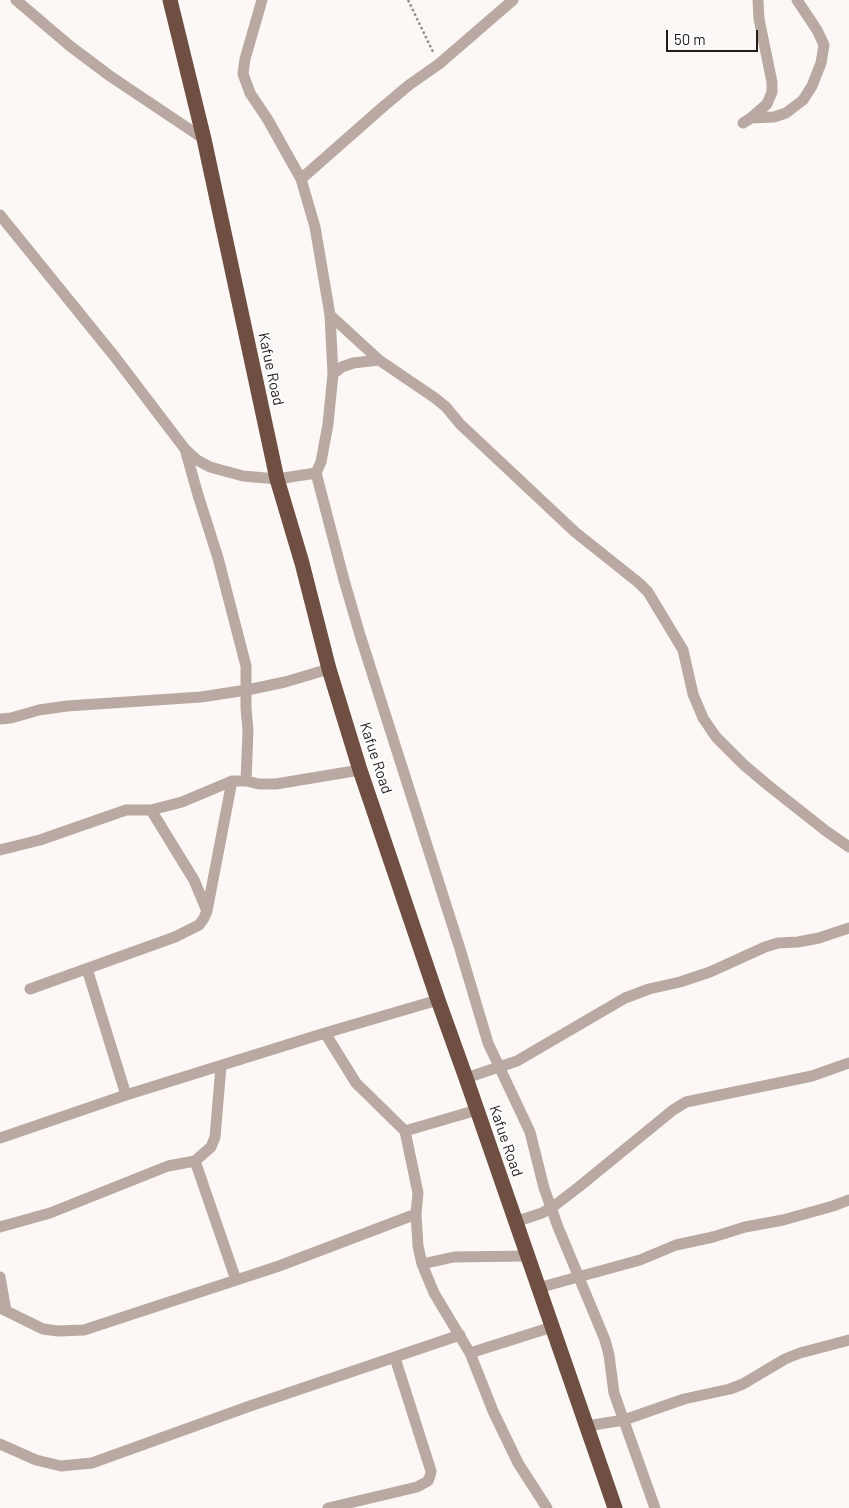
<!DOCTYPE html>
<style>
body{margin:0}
#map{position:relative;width:849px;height:1508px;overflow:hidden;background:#fdf8f6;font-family:Barlow,sans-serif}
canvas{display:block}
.scale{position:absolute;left:666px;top:30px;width:92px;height:22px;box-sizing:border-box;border:2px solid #231c17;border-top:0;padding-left:6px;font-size:15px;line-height:18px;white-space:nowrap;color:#231c17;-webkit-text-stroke:4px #fff;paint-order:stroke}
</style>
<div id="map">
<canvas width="849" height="1508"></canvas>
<div class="scale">50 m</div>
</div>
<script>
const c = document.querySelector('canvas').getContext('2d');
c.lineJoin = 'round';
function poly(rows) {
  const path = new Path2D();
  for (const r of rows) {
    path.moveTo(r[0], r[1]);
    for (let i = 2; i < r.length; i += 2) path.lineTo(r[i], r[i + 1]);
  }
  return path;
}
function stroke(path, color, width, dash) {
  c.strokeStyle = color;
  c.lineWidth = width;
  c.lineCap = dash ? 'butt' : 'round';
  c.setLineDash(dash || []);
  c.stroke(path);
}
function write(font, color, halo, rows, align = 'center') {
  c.font = font + ' Barlow,sans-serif';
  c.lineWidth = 4.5;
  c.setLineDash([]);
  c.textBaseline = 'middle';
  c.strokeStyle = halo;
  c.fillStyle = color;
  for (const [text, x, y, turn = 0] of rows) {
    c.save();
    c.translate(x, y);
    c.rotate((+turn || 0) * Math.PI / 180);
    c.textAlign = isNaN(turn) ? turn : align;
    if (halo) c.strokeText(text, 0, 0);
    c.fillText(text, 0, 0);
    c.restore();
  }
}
stroke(poly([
 [408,0,434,54]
]), '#948e8b', 2.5, [2.5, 2.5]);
stroke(poly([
 [16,0,70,46,110,76,204,139],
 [262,0,245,59,243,74,250,93,268,120,301,179],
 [751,118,767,104,772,92,772,82,759,19,758,0],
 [743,123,751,118,774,117,786,113,803,100,812,86,821,63,824,45,817,30,797,0],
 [0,215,115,357,185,449,197,460,210,467,243,476,277,479,316,473,321,462,328,424,333,374,330,315,315,227,301,179,384,106,409,85,439,64,513,0],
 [330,315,379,360,435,398,446,407,460,424,575,532,639,583,648,592,683,650,693,694,703,718,716,737,744,765,769,786,826,831,849,847],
 [333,374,342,367,353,363,379,360],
 [185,449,198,495,218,558,246,666,246,708,248,731,246,781],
 [316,473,344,580,360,635,460,949,488,1043,530,1132,544,1188,558,1227,605,1340,609,1355,614,1393,655,1508],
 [0,719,11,718,39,710,67,706,201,697,247,690,285,682,329,669],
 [0,850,40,840,126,810,151,810,182,802,232,781,246,781,259,784,276,784,360,770],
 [207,911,232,781],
 [87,969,126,1095],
 [30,989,175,937,199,925,204,918,207,911,194,880,151,810],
 [325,1033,356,1083,405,1131],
 [466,1078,517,1061,625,998,649,989,680,982,710,972,765,947,778,943,798,942,819,938,849,928],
 [477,1110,405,1131,418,1193,416,1214,418,1246,422,1264,434,1293,470,1353,493,1411,518,1463,547,1508],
 [0,1138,126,1095,325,1033,438,1000],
 [195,1161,211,1147,215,1137,221,1066],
 [515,1222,542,1213,554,1206,580,1186,673,1110,686,1102,812,1076,849,1063],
 [0,1227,50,1213,168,1166,195,1161,236,1280],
 [422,1264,454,1257,527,1256],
 [0,1277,6,1311],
 [538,1288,640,1260,676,1245,713,1237,745,1227,783,1220,833,1206,849,1200],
 [0,1308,43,1329,58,1331,84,1330,279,1266,416,1214],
 [470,1353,552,1327],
 [587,1426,624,1420,684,1399,730,1389,743,1384,785,1359,800,1353,849,1340],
 [0,1444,36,1460,61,1466,92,1463,250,1406,460,1335],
 [328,1508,417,1487,428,1481,430,1476,431,1471,395,1358]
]), '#baa9a2', 11);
stroke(poly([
 [170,0,204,139,277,479,302,563,329,669,360,770,438,1000,466,1078,615,1508]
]), '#6f4f41', 15);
write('15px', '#231c17', '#fff', [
 ["Kafue Road",271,369,78],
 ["Kafue Road",376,758,72],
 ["Kafue Road",506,1141,71]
]);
</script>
